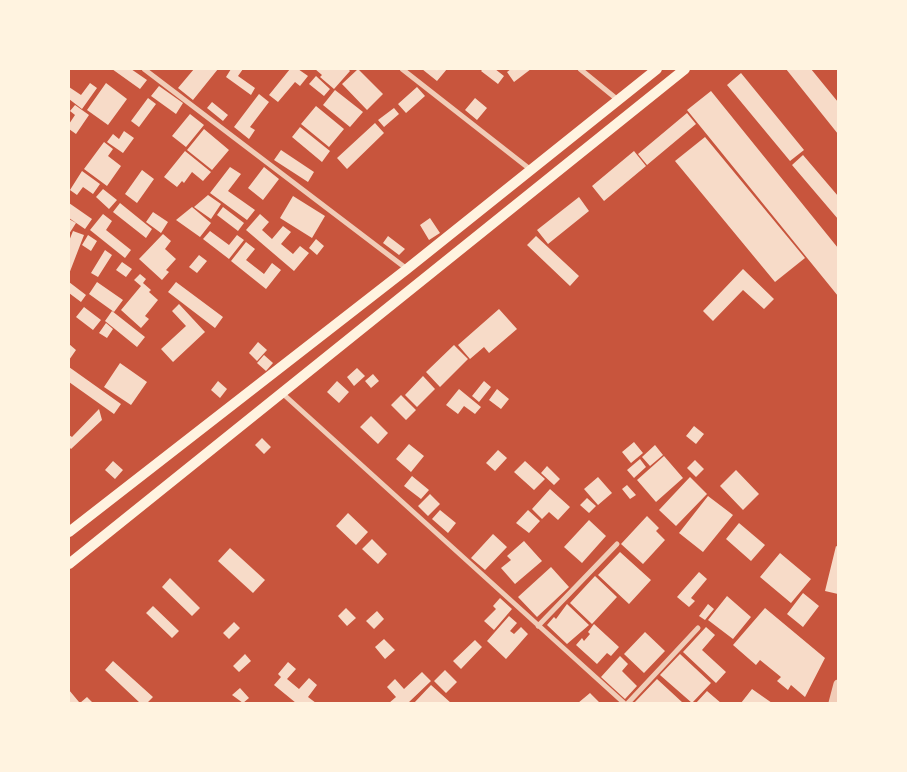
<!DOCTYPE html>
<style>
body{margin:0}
#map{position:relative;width:907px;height:772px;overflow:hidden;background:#c8553d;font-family:Lato,sans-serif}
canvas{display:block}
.frame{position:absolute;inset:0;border:70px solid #fff3e0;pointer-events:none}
</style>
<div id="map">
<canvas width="907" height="772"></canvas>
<div class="frame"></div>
</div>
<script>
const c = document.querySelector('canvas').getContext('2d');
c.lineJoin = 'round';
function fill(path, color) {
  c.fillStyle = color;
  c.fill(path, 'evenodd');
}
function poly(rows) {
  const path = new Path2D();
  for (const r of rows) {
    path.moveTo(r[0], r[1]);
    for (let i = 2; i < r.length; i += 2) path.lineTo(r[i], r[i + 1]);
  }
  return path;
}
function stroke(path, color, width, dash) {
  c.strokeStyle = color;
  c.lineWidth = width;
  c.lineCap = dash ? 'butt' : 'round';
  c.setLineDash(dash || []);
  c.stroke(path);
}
fill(poly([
 [112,69,131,69,147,80,140,89],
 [194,69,218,69,193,100,178,88],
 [231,69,243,69,238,76,255,88,251,95,226,77],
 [290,69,298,69,308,76,300,86,295,82,278,102,269,95],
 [315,69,348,69,350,71,334,89,320,77,322,75],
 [358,69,383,94,367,110,342,84],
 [422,69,447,69,437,81],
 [483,69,495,69,504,76,498,84,481,71],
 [511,69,531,69,514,82,507,72],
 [786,69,811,69,838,102,838,134],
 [741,73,804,150,790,161,727,85],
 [316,76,330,89,324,96,309,84],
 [90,83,97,88,82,109,69,99,69,87,81,95],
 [106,83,127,99,108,125,87,110],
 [159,86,183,103,176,114,151,96],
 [417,87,425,96,406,113,398,104],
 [335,90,363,112,350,127,323,105],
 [711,91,838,248,838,296,687,110],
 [259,94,269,102,250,127,255,130,249,139,234,127],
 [148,98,156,104,139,127,131,121],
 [475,98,487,108,477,120,465,110],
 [212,102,228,115,223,121,207,108],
 [75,105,89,115,76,134,69,129,69,124,75,115,70,111],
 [316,106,344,129,329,147,301,124],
 [394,108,399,114,384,127,378,120],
 [687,113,696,124,647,165,638,154],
 [190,114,204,125,186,147,172,136],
 [375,123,384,133,347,169,337,158],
 [300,127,330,151,322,162,292,137],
 [204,129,229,150,212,170,187,150],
 [124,131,134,138,123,153,107,142,113,134,119,139],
 [705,137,805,258,775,282,675,161],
 [104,142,113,149,108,156,121,166,107,186,84,169],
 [281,150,314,172,308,182,274,160],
 [185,151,211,172,203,181,192,172,184,183,182,181,177,187,164,177],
 [634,151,646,166,604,201,592,186],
 [803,155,838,196,838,219,792,165],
 [230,167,241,174,228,191,255,210,247,220,210,193],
 [264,167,279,179,263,200,248,188],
 [142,170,154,179,137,203,125,194],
 [82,171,100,184,93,194,83,187,77,195,70,190],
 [103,189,117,200,109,209,96,197],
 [208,195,221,204,211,219,194,207],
 [293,196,325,216,312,238,280,218],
 [579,197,589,211,548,244,537,230],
 [69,203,92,219,85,229,69,218],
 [120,203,152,229,146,238,113,212],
 [192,207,211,223,200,237,176,220],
 [223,207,244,223,238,231,217,215],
 [153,212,168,222,161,233,146,222],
 [103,214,112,221,106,230,131,250,125,258,90,230],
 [260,214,269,222,262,230,272,239,283,226,291,232,281,244,293,254,300,246,309,253,294,271,246,230],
 [430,218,440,233,429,240,420,225],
 [69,219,76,223,69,234],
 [73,231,84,235,69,274,69,241],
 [210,231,229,245,237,235,244,240,229,259,203,239],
 [163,234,171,241,165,249,176,259,166,270,169,272,162,280,139,259],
 [88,235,97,241,91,251,82,245],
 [388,236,405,249,399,255,383,243],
 [536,236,579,276,570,286,527,245],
 [316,239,324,246,317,255,309,248],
 [246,242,255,249,246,260,264,274,272,263,281,270,266,289,231,261],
 [105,250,112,255,98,277,91,273],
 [199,255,207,261,197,273,189,267],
 [122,262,132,269,126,277,116,270],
 [743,269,774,299,764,309,743,290,713,321,703,311],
 [140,274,146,279,143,283,151,290,149,292,158,300,145,316,149,319,141,328,121,310,141,286,134,280],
 [69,282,86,295,81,302,69,293],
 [97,282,123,300,114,312,89,294],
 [176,282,223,317,215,328,168,292],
 [179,304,205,332,173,362,161,349,186,326,172,311],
 [84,307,101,320,93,330,76,317],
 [499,309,517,329,489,353,484,347,470,359,458,345],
 [112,311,145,337,137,347,105,321],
 [106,323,113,329,107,338,99,333],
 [258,342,267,350,257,361,249,353],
 [69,344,76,350,69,360],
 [454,345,468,359,440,387,426,372],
 [264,355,273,363,266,371,257,363],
 [120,363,147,382,131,405,104,387],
 [69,367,121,404,114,414,69,382],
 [357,368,365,376,354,386,347,377],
 [373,374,379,381,371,388,365,381],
 [423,376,435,389,417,407,405,395],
 [218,381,227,389,220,398,211,390],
 [337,381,349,392,339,403,327,392],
 [484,381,491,387,479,402,472,396],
 [459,389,481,407,475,414,464,406,458,414,446,405],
 [497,389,509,399,501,409,489,400],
 [401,395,416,410,406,420,391,405],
 [99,409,102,420,71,449,69,447,69,435,72,437],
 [371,416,388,433,378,444,360,427],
 [694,426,704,434,696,444,686,436],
 [262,438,271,447,264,454,255,445],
 [634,442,643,453,631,463,622,452],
 [409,444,424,456,411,472,396,459],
 [655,445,663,455,650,466,642,457],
 [498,450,507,458,495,471,486,463],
 [664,456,683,478,656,502,637,480],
 [640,459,646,467,634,478,627,470],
 [695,460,704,469,696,477,687,468],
 [113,461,123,470,115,479,105,470],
 [525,461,545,479,534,490,514,472],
 [547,466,560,479,554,485,541,473],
 [736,470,759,494,743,510,720,486],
 [412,476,429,490,421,499,404,486],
 [598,477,612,493,598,505,584,489],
 [690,477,707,494,676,526,659,510],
 [627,485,636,495,630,499,622,489],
 [550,489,570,507,558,520,549,512,542,519,532,509],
 [430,494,440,504,428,516,418,506],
 [708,496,733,515,703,552,679,533],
 [587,498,596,506,589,513,580,505],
 [440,510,456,523,448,533,432,519],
 [528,510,540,521,529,533,516,523],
 [348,513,368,532,356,545,336,526],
 [647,516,659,528,656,531,665,540,643,564,621,544],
 [589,520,606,536,582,563,564,547],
 [739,523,765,545,751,561,726,539],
 [493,534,507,547,485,570,471,558],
 [372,539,387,554,378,564,362,549],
 [524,541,542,561,515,584,501,568,511,560,507,556],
 [836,546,838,547,838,594,825,591],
 [230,548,265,580,253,593,218,561],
 [620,552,651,580,629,604,598,575],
 [780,553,811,579,791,603,760,577],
 [551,567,569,587,537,617,518,597],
 [699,572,707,579,691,598,695,601,689,607,677,597],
 [595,576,617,597,592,624,570,603],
 [170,578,200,608,192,616,162,587],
 [803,593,819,606,803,627,787,614],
 [727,596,751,617,733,639,708,620],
 [500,598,512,609,494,630,484,621,496,609,493,606],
 [567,604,589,625,567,644,547,625,554,617,556,619],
 [708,604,714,609,705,620,699,616],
 [153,606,179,631,172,638,146,613],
 [346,608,356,618,347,626,338,616],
 [765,608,825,658,805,697,791,685,788,690,777,681,781,677,760,660,756,665,733,645],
 [377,611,384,619,374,629,366,621],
 [509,616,517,623,510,631,514,634,521,627,528,634,506,659,487,641],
 [234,622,240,628,229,639,223,633],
 [594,624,619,647,611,656,607,653,597,664,576,645,582,638,584,641,590,634,588,632],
 [706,627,715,635,702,650,726,672,716,683,683,652],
 [645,632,665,651,644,673,624,654],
 [384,639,395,650,385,659,375,647],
 [475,640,482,647,461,669,453,661],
 [245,654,251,661,239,672,233,666],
 [680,654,711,683,692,703,660,675],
 [620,656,628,664,622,671,637,686,625,699,601,677],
 [113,661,153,697,147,703,140,703,105,670],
 [288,662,296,669,287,679,299,689,309,678,317,685,308,697,316,703,296,703,274,685,281,677,278,674],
 [445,670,457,682,446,693,434,681],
 [422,672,431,681,408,703,389,703,396,697,387,687,395,679,404,689],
 [657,679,683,703,634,703],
 [431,685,451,703,414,703],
 [240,688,249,698,243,703,232,695],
 [752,689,772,703,741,703],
 [69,690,79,702,78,703,69,703],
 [707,691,721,703,696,703],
 [590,693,599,702,578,703],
 [87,697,93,703,80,703]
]), '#f7dbc8');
stroke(poly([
 [144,69,407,269],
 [402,69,531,170],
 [580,69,618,100],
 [282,393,624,703],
 [538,626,617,544],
 [628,703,698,628]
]), '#f1ccb7', 5);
stroke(poly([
 [833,703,838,684]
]), '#f1ccb7', 9);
stroke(poly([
 [69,532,407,269,657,69],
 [69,564,685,69]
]), '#fff3e0', 10);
</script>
